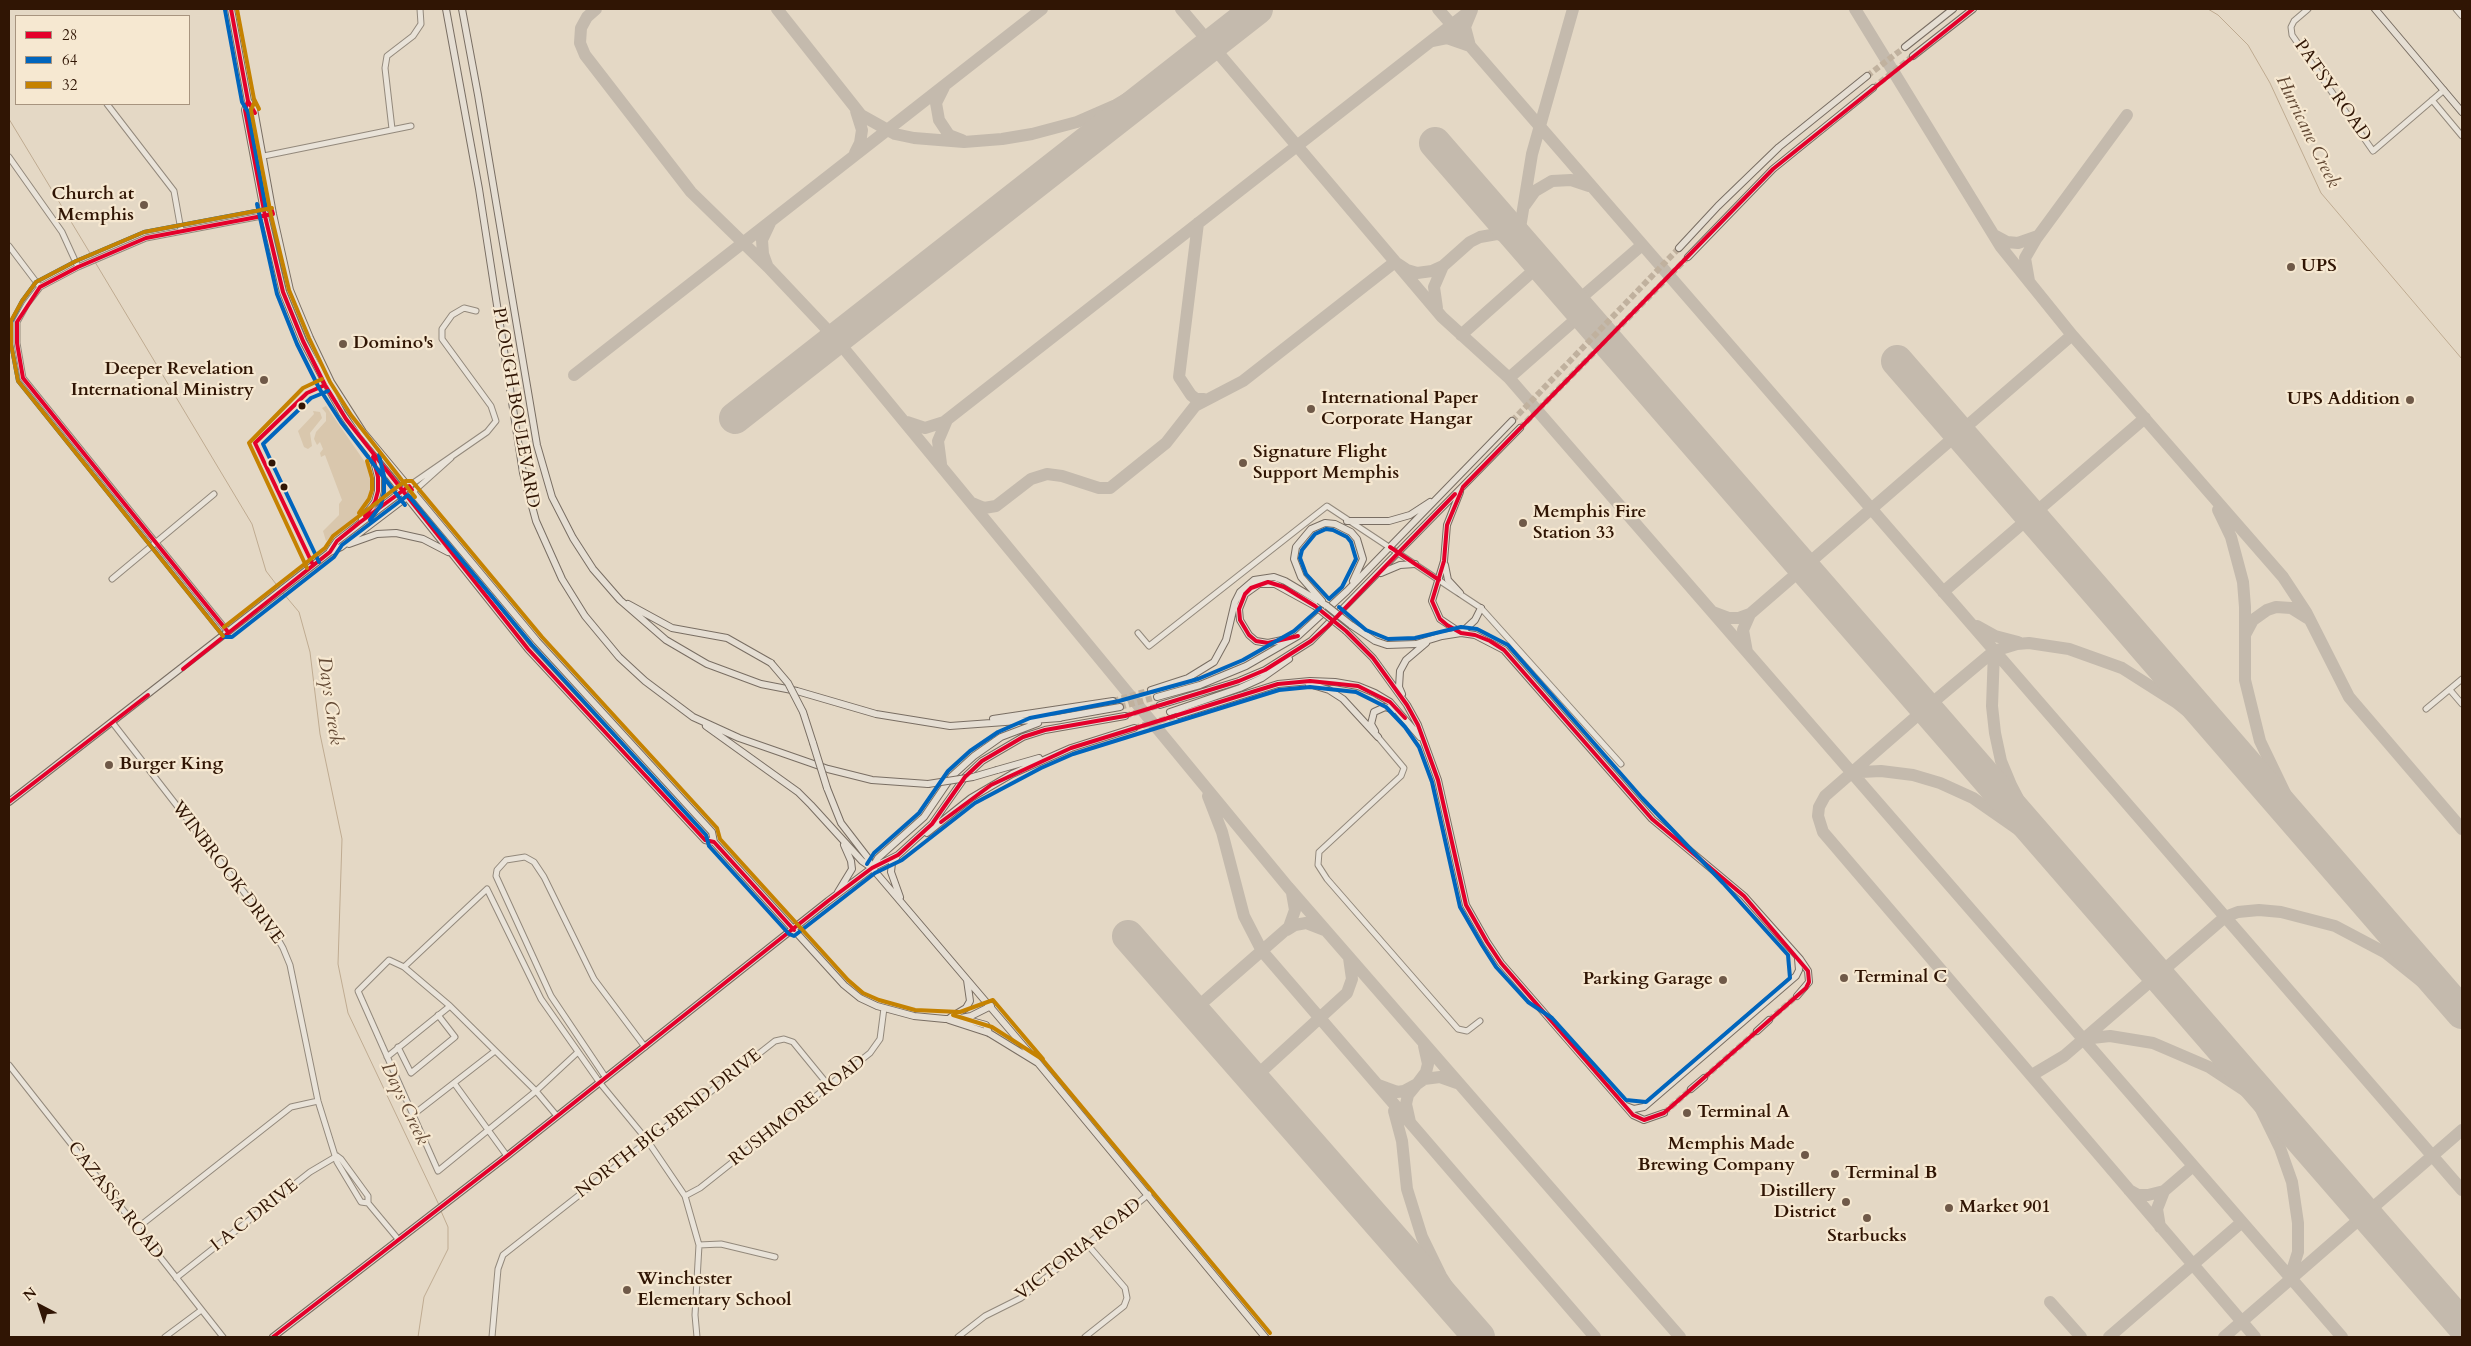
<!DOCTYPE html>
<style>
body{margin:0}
#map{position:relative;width:2471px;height:1346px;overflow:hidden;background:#e4d8c5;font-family:Cardo,serif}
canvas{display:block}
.frame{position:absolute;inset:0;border:10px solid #301504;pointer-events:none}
.legend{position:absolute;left:15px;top:15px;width:175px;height:90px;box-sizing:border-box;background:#f6e8d1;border:1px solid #a7947f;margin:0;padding:6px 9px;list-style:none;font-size:15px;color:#301504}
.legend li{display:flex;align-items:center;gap:10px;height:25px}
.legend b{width:25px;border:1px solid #a7947f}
.north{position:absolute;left:15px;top:1281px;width:50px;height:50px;-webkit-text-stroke:4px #f6e8d1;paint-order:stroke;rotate:320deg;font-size:14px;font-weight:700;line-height:20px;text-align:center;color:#301504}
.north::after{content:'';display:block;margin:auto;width:18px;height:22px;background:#301504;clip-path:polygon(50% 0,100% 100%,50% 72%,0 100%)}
</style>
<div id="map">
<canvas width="2471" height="1346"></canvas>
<div class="frame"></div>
<ul class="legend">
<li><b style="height:6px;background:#e4002b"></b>28</li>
<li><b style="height:6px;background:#0065bd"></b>64</li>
<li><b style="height:6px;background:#c58201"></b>32</li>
</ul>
<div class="north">N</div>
</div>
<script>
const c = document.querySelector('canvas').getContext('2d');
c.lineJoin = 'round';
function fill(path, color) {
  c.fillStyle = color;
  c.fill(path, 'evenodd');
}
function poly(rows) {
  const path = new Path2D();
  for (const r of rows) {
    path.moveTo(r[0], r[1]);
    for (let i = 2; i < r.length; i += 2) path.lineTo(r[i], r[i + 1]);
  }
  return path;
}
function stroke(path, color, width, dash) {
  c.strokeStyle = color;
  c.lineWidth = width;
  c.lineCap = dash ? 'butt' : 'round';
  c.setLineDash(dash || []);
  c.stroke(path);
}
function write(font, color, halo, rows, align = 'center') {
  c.font = font + ' Cardo,serif';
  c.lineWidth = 4.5;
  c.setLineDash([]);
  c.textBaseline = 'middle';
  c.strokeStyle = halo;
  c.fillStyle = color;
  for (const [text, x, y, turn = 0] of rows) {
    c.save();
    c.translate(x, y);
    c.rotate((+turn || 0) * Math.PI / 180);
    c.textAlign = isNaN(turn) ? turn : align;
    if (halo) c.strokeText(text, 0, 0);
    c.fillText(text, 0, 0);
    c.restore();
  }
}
fill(poly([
 [326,406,369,468,373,482,363,511,326,541,323,531,339,515,339,504,342,500,325,455,321,457,320,453,323,449,320,442,317,445,314,439,316,432,326,421,326,413,322,408],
 [313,411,320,412,322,418,310,433,312,446,308,449,304,447,298,431,314,414]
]), '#d9c7ad');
stroke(poly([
 [2208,9,2218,15,2248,45,2270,83,2321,193,2462,359],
 [9,119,93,258],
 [95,262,252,524,266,571,279,588],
 [283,593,299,612,310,652,320,734,342,839,338,964,348,1013,439,1205],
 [418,1337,424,1297,448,1249,448,1227,441,1211]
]), '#bfab91', 1);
stroke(poly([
 [596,9,587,17,581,28,580,43,585,55,691,192,768,267,836,339,1288,887,1680,1337],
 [777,9,861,115,895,134,914,138,964,142,1002,139,1032,134,1077,122,1116,105,1186,64],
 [1181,9,1442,317,1509,378,2342,1337],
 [1438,9,2462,1190],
 [1855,9,2001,247,2072,335,2283,577,2306,612,2349,697,2462,829],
 [1432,41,1447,38,1470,46,1465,27,1472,10],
 [944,87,936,103,939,120,949,135,962,140],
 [855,153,860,143,862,130,856,111],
 [1525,205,1535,191,1552,181,1571,180,1589,186],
 [1198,223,1179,377,1191,395,1196,399,1204,399],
 [1994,235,2007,242,2018,243,2038,236],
 [1526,247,1520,228,1532,154,1573,9],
 [767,265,763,254,762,240,770,223],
 [2029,281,2025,258,2036,239,2127,115],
 [1575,303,1642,245],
 [1437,308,1434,287,1443,266],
 [1461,335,1541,264],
 [574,375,1042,9],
 [1509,378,1583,313],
 [907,422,925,428,944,422,1472,9],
 [941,464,938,441,947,420],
 [972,503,984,508,996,506,1031,479,1047,474,1062,476,1099,488,1110,488,1166,443,1195,406,1243,381,1395,262,1407,270,1417,273,1432,271,1443,266,1470,242,1480,237,1497,234,1515,239,1526,247],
 [2218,510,2231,537,2243,582,2245,607,2245,680,2260,741,2286,795,2324,853],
 [1943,592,2145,418],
 [1713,612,1729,618,1739,618,1750,614,1743,630,1747,652],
 [1750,614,2072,335],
 [1977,626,1995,636,2018,642],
 [2245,635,2253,620,2267,610,2276,607,2291,608,2307,618],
 [1994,651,1992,706,1995,733,2001,761,2011,785,2025,812,2053,850],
 [2225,741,2177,703,2122,668,2069,649,2029,643,2017,644,1994,651,1926,708,1825,796,1819,807,1818,816,1823,832,2255,1337],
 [1851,775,1861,772,1881,771,1913,775,1940,783,1973,798,2029,837,2075,879],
 [1208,796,1222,832,1244,916,1262,951,1595,1337],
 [1287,930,1295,925,1306,923,1324,930],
 [1194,1010,1289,927,1295,910,1292,893],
 [2192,1014,2256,1099,2280,1148,2292,1182,2298,1223,2298,1252,2290,1277],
 [2083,1039,2110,1036,2153,1043,2209,1067,2247,1092],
 [2032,1075,2064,1056,2225,917,2238,912,2259,910,2281,912,2335,926,2386,953,2462,1014],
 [1254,1078,1347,993,1352,979,1349,958],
 [1378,1085,1397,1092,1404,1091,1417,1084,1426,1072,1428,1064,1424,1046],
 [2264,1107,2326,1167],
 [1394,1111,1402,1141,1407,1189,1422,1237,1441,1276,1480,1337],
 [1410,1122,1406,1104,1408,1095,1417,1084,1424,1079,1440,1077,1457,1083],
 [2129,1190,2138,1195,2148,1195,2164,1191,2157,1209,2160,1227],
 [2164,1191,2193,1166],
 [2050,1302,2081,1337],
 [2109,1337,2242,1222],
 [2224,1337,2462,1130]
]), '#c4baad', 12);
stroke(poly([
 [1435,143,2462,1325],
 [1897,361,2462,1013],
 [735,418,1257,9],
 [1128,936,1479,1337]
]), '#c4baad', 32);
stroke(poly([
 [1867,76,1905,47],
 [1873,88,1913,56],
 [1512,421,1679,248],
 [1520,428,1688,257],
 [1113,701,1151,690],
 [1120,707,1157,697],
 [1125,716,1160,705],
 [1134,728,1179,715],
 [1769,1020,1797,996],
 [1704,1078,1757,1031],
 [1664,1113,1691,1089]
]), '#c0b19e', 6, [6, 3]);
const minor = poly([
 [2308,9,2294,21,2291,27,2292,35,2373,151,2444,90],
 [2456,9,2462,16],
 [2432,100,2462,136],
 [107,104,174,191,181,230],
 [392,129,385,68,387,56,413,36,421,24,420,9],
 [9,157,62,232,78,267],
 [254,158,411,126],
 [9,246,40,287],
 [409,486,487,432,496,421,491,406,442,339,442,329,452,315,464,308,476,311],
 [413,492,451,458],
 [112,579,214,494],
 [228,632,23,378,17,343,17,322,27,304,40,287,78,267,146,238,267,215],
 [1138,633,1149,646,1327,506,1481,608,1621,764],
 [2450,690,2462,704],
 [2426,709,2462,679],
 [112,722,271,927,283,948,290,965,318,1101,337,1162,361,1202,368,1203],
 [1378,737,1404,768,1401,776,1319,852,1318,865,1327,879,1458,1029,1467,1031,1480,1021],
 [404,967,487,889,541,999,600,1083,647,1140,685,1196,699,1245,695,1315,697,1337],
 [398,1047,411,1073,455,1037,438,1015],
 [387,1057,450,1006],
 [9,1065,223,1337],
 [606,1078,551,996,496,876,497,870,506,860,525,857,534,862,544,877,594,979,645,1047],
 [454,1083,507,1156],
 [414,1114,495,1051],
 [557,1116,536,1091,450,1006,404,967,389,960,358,991,438,1171,536,1091,578,1052],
 [337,1156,341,1159,368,1196,368,1203,398,1239],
 [685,1196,700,1188,870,1053,880,1039,884,1008],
 [136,1229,291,1107,318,1101],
 [699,1245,721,1244,775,1257],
 [176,1278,310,1172,337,1156],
 [165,1337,200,1311],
 [492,1337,498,1269,503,1255,775,1041,784,1039,793,1042,829,1086],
 [958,1337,985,1316,1021,1298,1149,1194],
 [1085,1337,1124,1306,1127,1298,1125,1288,1087,1244]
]);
const major = poly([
 [231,9,248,101,254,109,273,214,290,290,310,338,331,382,363,432,537,641,712,832,714,842,844,985,860,998,877,1006,914,1016,945,1019,961,1018,971,1016,991,1006],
 [446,9,479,189,523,473,536,521,562,579,585,616,619,657,645,681,693,717,739,738,828,769,872,780,928,784],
 [462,9,478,95,537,445,552,497,573,538,593,569,620,600,666,640,707,664,761,684,797,691,876,714,950,726,1060,718],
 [2375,9,2462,112],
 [1905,47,1953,9],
 [1913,56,1973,9],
 [248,101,245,110,265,216,283,292,303,341,342,413,358,436,528,649,705,840,714,842],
 [1679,248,1718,206,1779,147,1867,76],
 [1688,257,1773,169,1873,88],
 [1460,492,1447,525,1444,561,1432,601,1440,619,1461,633],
 [362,519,375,502,378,491,378,477,373,457],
 [1347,521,1389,521,1410,515,1430,502],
 [349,544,377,534,396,533,423,539,448,552],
 [330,551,337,541,405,489],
 [1445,565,1448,580,1460,593],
 [1381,573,1400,565,1415,564],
 [1322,601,1301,577,1294,559,1296,547,1311,529,1325,523,1335,524,1351,532,1357,539,1363,559,1353,581],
 [628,604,672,628,727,638,771,663],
 [1351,625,1375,641,1387,645,1416,644,1442,636,1461,633,1475,635,1504,650,1652,819,1744,896,1800,959,1808,971,1809,982,1797,996],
 [1346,631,1373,658,1407,705,1418,725,1438,780,1466,905,1487,942,1501,963,1633,1115,1644,1120,1664,1113],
 [1461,633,1475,620,1481,608],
 [1287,639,1268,643,1256,641,1249,635,1240,620,1239,609,1245,594,1259,584,1275,584,1315,606],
 [1309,684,1329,690,1343,699,1378,737],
 [1151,690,1188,678,1214,662,1226,640,1235,602,1240,592,1254,580,1274,577,1285,581,1327,606],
 [1402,694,1399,687,1400,671,1406,660,1426,643],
 [1157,697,1200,685,1246,666,1298,636,1347,591,1512,421],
 [1160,705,1239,681,1265,670,1311,641,1520,428],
 [803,712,813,743],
 [1170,712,1240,688,1262,678,1289,659],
 [1179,715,1278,684,1310,681,1335,682,1358,686,1375,693,1390,702,1420,737],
 [1058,718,1120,707],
 [993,719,1113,701],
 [706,726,798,792,811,805,862,861,872,868,1038,1063],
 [1375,731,1371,724,1374,712,1385,707,1394,710],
 [997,770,1039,758],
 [827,788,841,823,868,858,871,867],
 [9,802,330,552,341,547,408,496],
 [927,833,971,798,1012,774,1071,748,1134,728],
 [896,858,892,863,891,872,900,897],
 [872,868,878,858,924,817,952,776,974,756,1001,737,1038,723],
 [838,892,852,869,851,861,844,845],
 [951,1017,966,1008,970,1001,967,980],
 [964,1019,986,1025,989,1033],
 [949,1020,989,1033,1038,1063,1265,1337],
 [1757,1031,1769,1020],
 [1691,1089,1704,1078],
 [1626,1106,1634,1109,1644,1107,1796,976,1799,970,1798,959],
 [273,1337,507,1156,828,901,872,868,898,855,932,824,965,777,982,761,1023,737,1045,730,1125,716]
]);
stroke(minor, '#93897c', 7);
stroke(major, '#796e63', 8);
stroke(minor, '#e9e3d9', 5);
stroke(major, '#e5ded3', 6);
const majorBridge = poly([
 [1315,606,1346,631],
 [1327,606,1351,625],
 [771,663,788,683,803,712],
 [813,743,827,788],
 [928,784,973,777,997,770]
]);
stroke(majorBridge, '#796e63', 8, []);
stroke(majorBridge, '#e5ded3', 6);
stroke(poly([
 [231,9,248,101,255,113],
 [248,101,245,110,265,216,283,292,303,341,325,385,346,419,528,649,705,840,714,842,794,930],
 [365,516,375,502,378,491,378,477,373,457],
 [1390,547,1439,580],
 [313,565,255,443,307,393,325,385],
 [228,632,23,378,17,343,17,322,40,287,78,267,146,238,273,214,271,208],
 [1298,636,1268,643,1256,641,1249,635,1240,620,1239,609,1245,594,1251,588,1268,582,1284,587,1315,606,1346,631,1373,658,1407,705,1418,725,1438,780,1466,905,1487,942,1501,963,1633,1115,1644,1120,1664,1113,1806,988,1809,982,1808,971,1744,896,1652,819,1504,650,1490,641,1475,635,1461,633,1447,625,1440,619,1432,601,1444,561,1447,525,1463,487,1773,169,1973,9],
 [183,669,330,552,337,541,359,523,409,486,412,490],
 [9,802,148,695],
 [941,822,991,785,1071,748,1278,684,1310,681,1358,686,1390,702,1405,718],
 [273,1337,507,1156,828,901,872,868,898,855,932,824,965,777,982,761,1023,737,1045,730,1125,716,1239,681,1265,670,1311,641,1328,626,1455,494]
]), '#e4002b', 4);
stroke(poly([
 [225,10,242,102,248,112,266,209,144,232,76,261,36,282,22,301,11,322,11,344,18,381,224,637,232,637,334,557,342,545,408,495,532,645,706,835,709,846,789,934,794,936,875,873,902,860,975,803,1041,768,1073,754,1279,690,1310,687,1356,692,1386,707,1405,727,1419,747,1432,782,1460,907,1482,945,1496,967,1528,1002,1552,1018,1626,1100,1646,1102,1790,978,1788,955,1723,883,1642,798,1508,645,1477,629,1461,627,1415,638,1388,639,1366,630,1339,607],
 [257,204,277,294,297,344,319,388,341,422,405,505],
 [370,520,381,505,384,492,384,476,379,455],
 [1326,529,1333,530,1347,537,1351,542,1356,559,1342,587,1329,599,1306,574,1300,558,1302,550,1315,534,1326,529],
 [319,562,263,444,311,398,328,391],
 [867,864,874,853,919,813,948,771,970,751,998,732,1030,718,1119,701,1198,679,1243,660,1294,631,1320,608]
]), '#0065bd', 4);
stroke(poly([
 [237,9,254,99,259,109],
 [254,103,251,110,271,215,289,290,309,338,330,382,351,415,415,497],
 [359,513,369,499,372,490,372,478,367,461],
 [307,568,249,443,303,388,322,379],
 [224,627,325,548,333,536,405,481,412,481,542,637,717,828,720,839,848,980,863,993,879,1000,915,1010,960,1012,993,1000,1043,1059],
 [223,636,18,381,11,344,11,321,22,301,36,282,76,261,144,232,272,208],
 [953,1015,992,1027,1042,1059,1270,1333]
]), '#c58201', 4);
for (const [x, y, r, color] of [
 [144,205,5,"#6f5948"],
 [2291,267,5,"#6f5948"],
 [343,344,5,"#6f5948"],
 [264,380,5,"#6f5948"],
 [2410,400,5,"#6f5948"],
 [302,406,4.5,"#301504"],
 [1311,409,5,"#6f5948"],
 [272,463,4.5,"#301504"],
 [1243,463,5,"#6f5948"],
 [284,487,4.5,"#301504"],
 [1523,523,5,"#6f5948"],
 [109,765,5,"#6f5948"],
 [1844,978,5,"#6f5948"],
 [1723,980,5,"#6f5948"],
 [1687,1113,5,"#6f5948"],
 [1805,1155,5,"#6f5948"],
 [1835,1174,5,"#6f5948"],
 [1846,1202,5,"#6f5948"],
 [1949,1208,5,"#6f5948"],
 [1867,1218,5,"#6f5948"],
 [627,1290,5,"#6f5948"]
]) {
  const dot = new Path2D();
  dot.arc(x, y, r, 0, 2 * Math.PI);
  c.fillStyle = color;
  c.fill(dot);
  stroke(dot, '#f6e8d1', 2);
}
write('18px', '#301504', '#f6e8d1', [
 ["PATSY ROAD",2332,91,55],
 ["PLOUGH BOULEVARD",515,408,80],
 ["WINBROOK DRIVE",227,873,53],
 ["RUSHMORE ROAD",798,1111,-38],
 ["NORTH BIG BEND DRIVE",669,1124,-38],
 ["CAZASSA ROAD",115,1201,52],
 ["I A C DRIVE",255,1216,-38],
 ["VICTORIA ROAD",1079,1250,-38]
]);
write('bold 18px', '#301504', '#f6e8d1', [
 ["Church at",134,195,"right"],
 ["Memphis",134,216,"right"],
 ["UPS",2301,267],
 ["Domino's",353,344],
 ["Deeper Revelation",254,370,"right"],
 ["International Ministry",254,391,"right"],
 ["International Paper",1321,399],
 ["Corporate Hangar",1321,420],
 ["UPS Addition",2400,400,"right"],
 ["Signature Flight",1253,453],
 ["Support Memphis",1253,474],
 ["Memphis Fire",1533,513],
 ["Station 33",1533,534],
 ["Burger King",119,765],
 ["Terminal C",1854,978],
 ["Parking Garage",1713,980,"right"],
 ["Terminal A",1697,1113],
 ["Memphis Made",1795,1145,"right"],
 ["Brewing Company",1795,1166,"right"],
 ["Terminal B",1845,1174],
 ["Distillery",1836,1192,"right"],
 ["District",1836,1213,"right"],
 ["Market 901",1959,1208],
 ["Starbucks",1867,1237,"center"],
 ["Winchester",637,1280],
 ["Elementary School",637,1301]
], 'left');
write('italic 19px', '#634934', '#f6e8d1', [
 ["Hurricane Creek",2307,132,64],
 ["Days Creek",329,701,82],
 ["Days Creek",404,1104,65]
]);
</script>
